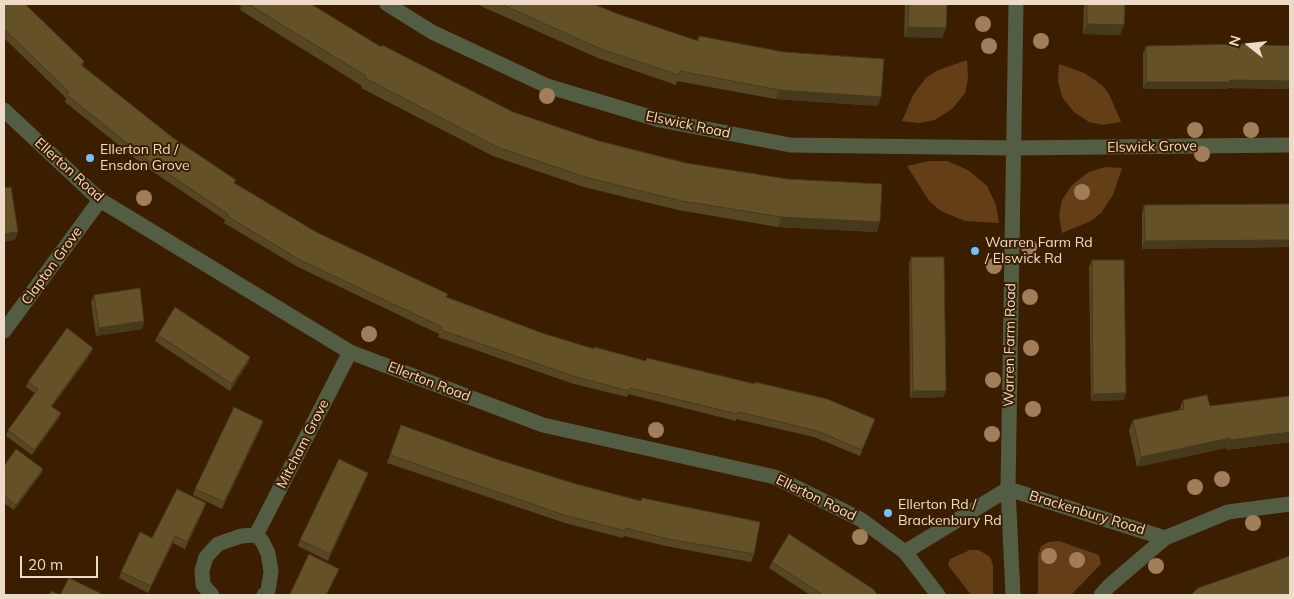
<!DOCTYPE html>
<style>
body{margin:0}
#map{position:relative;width:1294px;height:599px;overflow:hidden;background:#3b1e00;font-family:Mulish,sans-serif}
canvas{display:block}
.frame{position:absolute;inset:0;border:5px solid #eddac8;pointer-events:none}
.north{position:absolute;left:1224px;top:20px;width:50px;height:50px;-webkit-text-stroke:4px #3b1e00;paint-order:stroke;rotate:286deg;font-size:14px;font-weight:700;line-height:20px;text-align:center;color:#eddac8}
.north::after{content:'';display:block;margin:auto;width:18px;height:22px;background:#eddac8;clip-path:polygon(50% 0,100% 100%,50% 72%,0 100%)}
.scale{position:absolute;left:20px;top:556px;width:78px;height:22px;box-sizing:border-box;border:2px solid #eddac8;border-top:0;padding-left:6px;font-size:15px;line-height:18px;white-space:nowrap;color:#eddac8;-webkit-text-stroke:4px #3b1e00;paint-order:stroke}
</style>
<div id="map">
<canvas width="1294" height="599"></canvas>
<div class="frame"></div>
<div class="north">N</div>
<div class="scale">20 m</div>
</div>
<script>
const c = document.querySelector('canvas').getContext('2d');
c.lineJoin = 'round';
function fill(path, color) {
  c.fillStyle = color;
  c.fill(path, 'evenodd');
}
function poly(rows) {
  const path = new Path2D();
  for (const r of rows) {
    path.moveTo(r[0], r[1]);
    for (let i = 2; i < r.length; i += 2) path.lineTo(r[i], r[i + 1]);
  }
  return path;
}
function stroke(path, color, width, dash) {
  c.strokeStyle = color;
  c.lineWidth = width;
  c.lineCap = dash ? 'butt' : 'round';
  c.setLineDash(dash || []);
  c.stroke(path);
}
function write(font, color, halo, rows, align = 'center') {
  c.font = font + ' Mulish,sans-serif';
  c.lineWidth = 4;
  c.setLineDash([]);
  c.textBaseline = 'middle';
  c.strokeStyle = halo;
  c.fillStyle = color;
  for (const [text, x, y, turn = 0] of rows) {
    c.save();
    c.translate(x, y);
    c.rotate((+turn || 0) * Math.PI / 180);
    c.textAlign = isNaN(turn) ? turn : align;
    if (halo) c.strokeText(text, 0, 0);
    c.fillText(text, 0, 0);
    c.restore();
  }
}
fill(poly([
 [967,60,968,79,965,93,953,108,935,120,919,123,902,121,913,95,926,78,936,71],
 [1059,64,1084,73,1102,85,1109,94,1121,122,1103,125,1089,122,1074,112,1062,97,1058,81],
 [929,161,947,161,968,170,987,186,996,205,999,223,965,221,941,211,929,201,907,166],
 [1105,167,1122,168,1113,195,1101,213,1091,221,1062,233,1059,215,1062,200,1072,185,1089,172],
 [1059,541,1099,555,1101,564,1071,595,1038,595,1038,556,1041,546,1049,542],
 [970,550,979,550,990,557,993,565,993,595,971,595,948,565,950,559]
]), '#643e16');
stroke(poly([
 [387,4,432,32,547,86,660,120,790,145,1013,148,1290,145],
 [4,110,100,200,350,352,543,425,775,477,860,519,905,552,938,595],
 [4,331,100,200],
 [1008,489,1165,538],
 [256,535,350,352],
 [905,552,1008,489],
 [212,595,203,585,202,571,206,557,218,544,241,536,256,535,262,541,268,553,271,571,268,591,264,595],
 [1013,595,1008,489,1016,4],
 [1101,595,1109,586,1165,538,1228,512,1290,504]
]), '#535d43', 15);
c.fillStyle = '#a27d59';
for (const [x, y] of [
 [983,24],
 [1041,41],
 [989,46],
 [547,96],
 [1195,130],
 [1251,130],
 [1202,154],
 [1082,192],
 [144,198],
 [1029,247],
 [994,266],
 [1030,297],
 [369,334],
 [1031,348],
 [993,380],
 [1033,409],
 [656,430],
 [992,434],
 [1222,479],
 [1195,487],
 [1253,523],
 [860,537],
 [1049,556],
 [1077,560],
 [1156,566]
]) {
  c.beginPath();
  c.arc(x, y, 8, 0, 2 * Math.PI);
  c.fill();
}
fill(poly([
 [4,4,84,61,83,66,172,137,235,183,316,232,447,297,542,333,594,349,645,361,875,419,860,456,814,437,736,419,736,421,628,394,627,397,574,384,438,337,439,334,298,267,224,223,225,220,146,167,65,102,66,98,4,38],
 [237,4,311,4,381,47,513,112,599,141,877,232,778,227,678,210,584,187,493,156,361,88,362,86,240,10,241,7],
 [476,4,593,4,618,14,697,41,699,36,878,106,775,99,677,81,676,85,598,58],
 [905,4,947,4,946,28,942,38,904,37],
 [1084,4,1125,4,1124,25,1120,35,1083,34],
 [1146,46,1290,46,1290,89,1228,88,1228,89,1143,89,1143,54],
 [1290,204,1290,247,1142,249,1142,213,1144,205],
 [911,257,946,391,943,397,910,398,909,264],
 [1092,260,1124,400,1091,401,1089,267],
 [94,295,144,321,142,329,96,336,91,302],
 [158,335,250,357,248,363,230,391,155,341],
 [91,353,52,407,61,413,59,418,32,455,6,436,8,430,35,393,26,387,28,382],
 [1290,396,1290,442,1226,450,1226,448,1137,467,1129,430,1133,420,1179,410,1183,400,1210,406],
 [263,421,222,509,193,495,195,489],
 [401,425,754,554,751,562,666,546,624,536,623,538,565,523,387,463],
 [4,466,43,469,41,474,14,510,4,503],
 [366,479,328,561,298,546,300,540],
 [204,509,185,549,173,543,148,593,119,578,121,572,152,538],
 [772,562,878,595,810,595,769,568]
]), '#574622');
fill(poly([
 [1087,24,1124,25,1120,35,1083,34],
 [908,27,946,28,942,38,904,37],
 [1230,80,1290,81,1290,89,1228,88,1228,89,1143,89,1146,82],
 [779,90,881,97,878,106,775,99],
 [781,217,880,222,877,232,778,227],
 [18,232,15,240,4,242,4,234],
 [1290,240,1290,247,1142,249,1145,241],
 [144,321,142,329,96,336,99,328],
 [93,348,91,353,49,411,51,406],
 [250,357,248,363,230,391,232,384],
 [913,391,946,391,943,397,910,398],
 [1126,393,1124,400,1091,401,1093,394],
 [61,413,59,418,32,455,34,450],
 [263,421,261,428,222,509,224,502],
 [1290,432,1290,442,1226,450,1230,440],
 [1230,438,1226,448,1137,467,1141,457],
 [43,469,41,474,14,510,16,505],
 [368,473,366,479,328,561,330,554],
 [206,503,204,509,185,549,187,542],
 [175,536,173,543,148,593,151,586],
 [339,569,336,576,327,595,326,595]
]), '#47391c');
const building = poly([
 [4,4,25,4,84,61,81,65,172,137,236,180,234,183,316,232,448,294,446,297,542,333,594,349,594,347,646,361,647,358,755,384,755,382,827,399,875,419,862,450,817,431,739,412,738,414,630,388,629,391,576,377,441,330,442,327,300,260,227,216,228,214,149,161,67,95,69,92,4,29,4,4],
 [248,4,311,4,381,47,382,45,513,112,599,141,686,163,787,179,882,184,880,222,781,217,682,201,588,178,497,147,365,78,366,76,248,4],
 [501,4,593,4,618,14,698,41,699,36,784,52,884,59,881,97,779,90,680,71,679,75,601,49,501,4],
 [909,4,947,4,946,28,908,27,909,4],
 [1087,4,1125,4,1124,25,1087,24,1087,4],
 [1240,44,1290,46,1290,81,1230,80,1230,82,1146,82,1146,46,1240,44],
 [11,187,18,232,4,234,4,188,11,187],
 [1290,204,1290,240,1145,241,1144,205,1290,204],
 [911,257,944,257,946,391,913,391,911,257],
 [1092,260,1124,260,1126,393,1093,394,1092,260],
 [140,288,144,321,99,328,94,295,140,288],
 [175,307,250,357,232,384,158,335,175,307],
 [67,328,93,348,51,406,61,413,34,450,8,430,38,389,28,382,67,328],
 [1207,395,1210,406,1290,396,1290,432,1230,440,1230,438,1141,457,1133,420,1184,409,1183,400,1207,395],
 [234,407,263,421,224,502,195,489,234,407],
 [401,425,496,459,576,484,641,501,642,498,760,522,754,554,668,539,626,528,626,531,567,516,390,455,401,425],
 [16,449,43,469,16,505,4,496,4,466,16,449],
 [339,459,368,473,330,554,300,540,339,459],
 [177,489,206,503,187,542,175,536,151,586,121,572,140,532,152,538,177,489],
 [789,534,873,589,878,595,823,595,772,562,789,534],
 [309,554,339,569,326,595,294,595,290,594,309,554],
 [1290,556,1290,595,1191,595,1198,588,1290,556],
 [69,578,100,593,100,595,60,595,69,578],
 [51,591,60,595,49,595,51,591]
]);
fill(building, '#655128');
stroke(building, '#47391c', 1);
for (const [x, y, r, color] of [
 [90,158,5,"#79bff8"],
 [975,251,5,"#79bff8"],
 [888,513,5,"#79bff8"]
]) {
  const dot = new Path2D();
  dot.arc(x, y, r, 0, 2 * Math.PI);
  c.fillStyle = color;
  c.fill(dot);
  stroke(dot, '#3b1e00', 2);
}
write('14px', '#eddac8', '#3b1e00', [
 ["Elswick Road",688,125,12],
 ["Elswick Grove",1152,147,-1],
 ["Ellerton Road",69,170,42],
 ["Clapton Grove",52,266,-54],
 ["Warren Farm Road",1010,345,-89],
 ["Ellerton Road",429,382,21],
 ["Mitcham Grove",303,444,-63],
 ["Ellerton Road",816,498,26],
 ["Brackenbury Road",1087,513,17]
]);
write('14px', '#eddac8', '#3b1e00', [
 ["Ellerton Rd /",100,150],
 ["Ensdon Grove",100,166],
 ["Warren Farm Rd",985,243],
 ["/ Elswick Rd",985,259],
 ["Ellerton Rd /",898,505],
 ["Brackenbury Rd",898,521]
], 'left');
</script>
